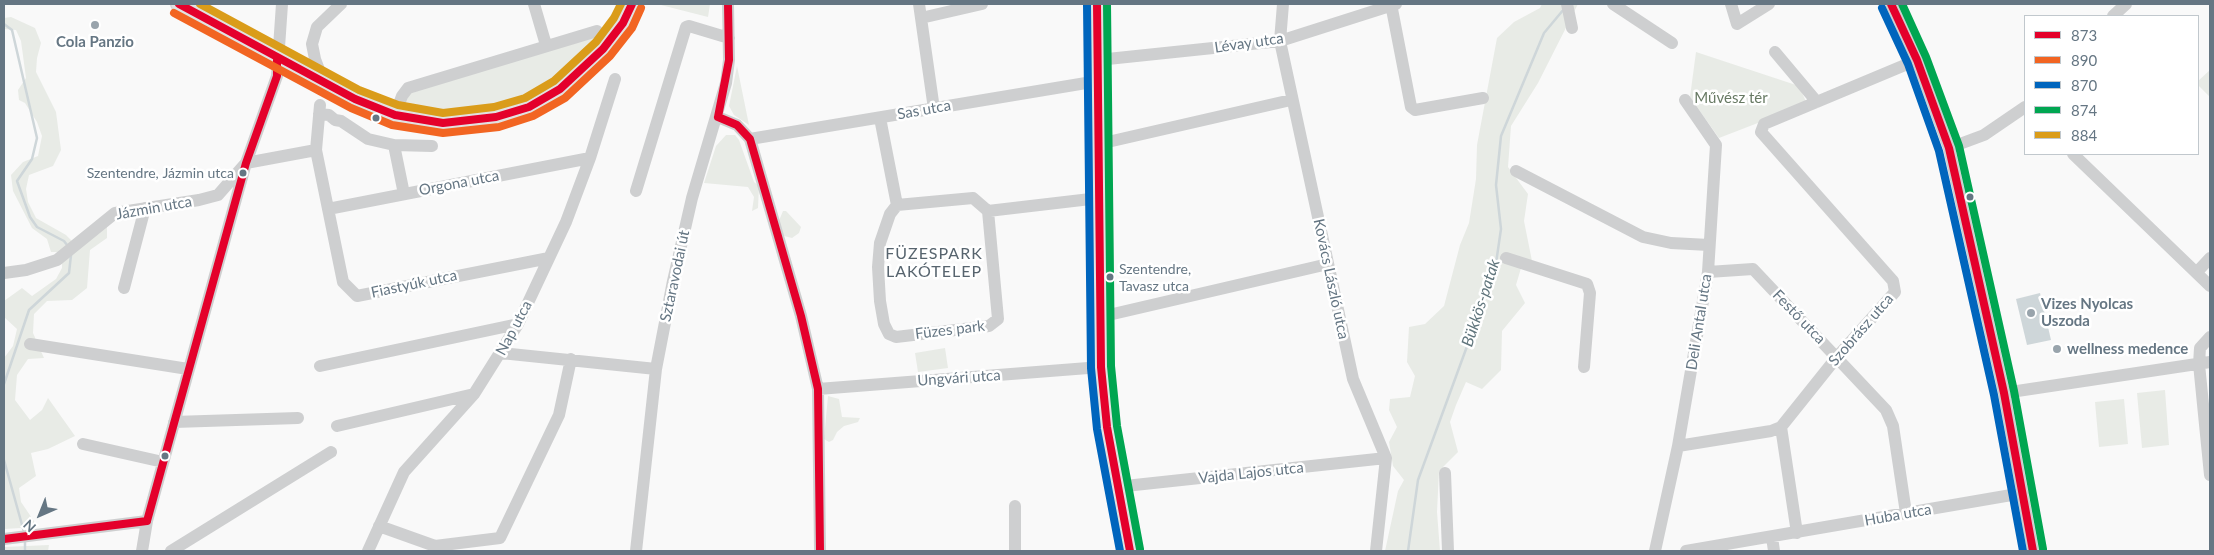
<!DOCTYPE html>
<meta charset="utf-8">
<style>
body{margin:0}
#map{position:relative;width:2214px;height:555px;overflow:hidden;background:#f9f9f9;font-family:Lato,sans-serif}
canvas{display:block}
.frame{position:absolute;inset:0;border:5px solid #657683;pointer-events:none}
.legend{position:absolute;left:2024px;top:15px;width:175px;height:140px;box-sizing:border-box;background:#fff;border:1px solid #c1c8cd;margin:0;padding:6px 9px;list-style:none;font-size:15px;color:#657683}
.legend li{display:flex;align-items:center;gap:10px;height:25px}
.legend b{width:25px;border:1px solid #c1c8cd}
.north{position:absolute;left:15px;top:490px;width:50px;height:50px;-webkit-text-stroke:4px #fff;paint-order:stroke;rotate:224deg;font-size:14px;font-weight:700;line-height:20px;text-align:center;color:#657683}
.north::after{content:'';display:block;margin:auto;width:18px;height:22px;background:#657683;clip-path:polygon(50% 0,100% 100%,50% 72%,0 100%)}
</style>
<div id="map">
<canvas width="2214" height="555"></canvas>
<div class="frame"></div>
<ul class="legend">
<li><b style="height:6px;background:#e4002b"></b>873</li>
<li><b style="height:6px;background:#f26522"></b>890</li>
<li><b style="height:6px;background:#0065bd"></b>870</li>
<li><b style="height:6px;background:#00a651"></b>874</li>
<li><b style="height:6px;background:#da9c1a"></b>884</li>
</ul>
<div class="north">N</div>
</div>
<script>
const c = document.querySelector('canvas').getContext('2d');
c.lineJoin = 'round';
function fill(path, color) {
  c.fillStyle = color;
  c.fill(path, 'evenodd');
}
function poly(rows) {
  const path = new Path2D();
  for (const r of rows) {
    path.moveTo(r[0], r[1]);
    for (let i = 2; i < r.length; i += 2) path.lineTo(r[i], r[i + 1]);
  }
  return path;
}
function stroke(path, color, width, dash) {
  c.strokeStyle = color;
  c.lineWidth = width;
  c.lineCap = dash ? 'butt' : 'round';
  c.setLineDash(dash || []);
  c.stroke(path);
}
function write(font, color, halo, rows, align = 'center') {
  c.font = font + ' Lato,sans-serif';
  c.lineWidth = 5;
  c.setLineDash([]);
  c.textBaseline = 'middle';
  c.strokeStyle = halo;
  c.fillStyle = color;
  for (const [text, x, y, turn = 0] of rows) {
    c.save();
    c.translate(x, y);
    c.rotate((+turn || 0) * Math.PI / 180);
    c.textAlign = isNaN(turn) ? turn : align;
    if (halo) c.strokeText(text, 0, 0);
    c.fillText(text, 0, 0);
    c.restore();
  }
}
fill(poly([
 [657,4,710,4,708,17],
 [1542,4,1578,4,1538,83,1511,126,1508,167,1528,194,1524,221,1532,261,1521,268,1516,285,1525,303,1502,331,1501,370,1482,389,1466,382,1456,405,1450,422,1458,452,1439,471,1437,512,1440,551,1385,551,1398,491,1404,480,1393,466,1389,442,1397,427,1389,410,1390,399,1410,397,1415,376,1407,362,1409,327,1425,324,1444,306,1460,245,1469,223,1476,179,1477,145,1497,38,1514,22,1540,8],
 [11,17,35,28,41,43,37,58,36,72,56,112,61,150,53,166,29,175,26,189,28,202,36,218,66,235,73,242,62,252,51,252,47,239,32,228,13,191,11,175,23,162,38,156,42,136,37,122,25,103,19,100,18,90,26,78,21,41,16,30,4,29,4,18],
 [597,31,603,49,560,89,496,117,395,115,402,96],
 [1696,52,1799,86,1807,104,1719,138,1690,97],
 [737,66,749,125,734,115,729,106],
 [2210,70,2210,97,2198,85,2198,81],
 [726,135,735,135,739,140,754,182,759,186,758,208,752,211,754,197,748,187,704,183,716,146],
 [783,211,786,211,801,227,799,233,792,238,784,236,778,223],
 [107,224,107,238,90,250,87,288,72,300,47,301,34,314,33,333,44,358,28,359,17,375,15,400,30,420,42,410,48,398,75,436,48,449,31,453,36,476,19,488,21,502,38,527,4,529,4,358,13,346,17,329,4,317,4,301,22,288,32,296,56,279,62,268,62,262],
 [945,348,948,368,918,372,915,353],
 [2165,390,2169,445,2142,448,2137,393],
 [828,396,839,399,842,417,860,418,858,422,844,426,837,432,833,440,829,442,824,439],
 [2124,399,2128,444,2099,447,2095,402],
 [49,545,48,551,4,551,4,547]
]), '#e8ebe6');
fill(poly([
 [2040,293,2051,340,2027,345,2016,299]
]), '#ced6d9');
stroke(poly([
 [4,24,12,30,37,138,32,159,17,181,30,217,37,227,64,241,67,245],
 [4,384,29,310,69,273,71,255],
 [4,460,24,532],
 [25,540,25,551],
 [1408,551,1418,480,1495,270,1501,229,1496,185,1501,136,1544,33,1564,9]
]), '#ced6d9', 2.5);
const major = poly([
 [179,4,355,99,395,115,443,123,496,117,529,107,560,89,603,49,623,23,632,4],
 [1097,4,1101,367,1107,427,1130,551]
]);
stroke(major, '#d5d6d7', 18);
stroke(poly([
 [534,4,546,45],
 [919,4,934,109],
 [1283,4,1280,41,1353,379,1386,458,1376,551],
 [1391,4,1411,107,1415,110,1483,98],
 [1567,4,1572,28],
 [1613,4,1672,43],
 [1731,4,1737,24,1769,4],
 [1891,4,1917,60,1949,148,2004,393,2033,551],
 [2113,16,2126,4],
 [921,18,982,4],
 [1775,52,1817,102],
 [1098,60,1280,41,1396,4],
 [324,83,315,59,312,44,317,27,341,4],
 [320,105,316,150,343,282,357,296,549,258],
 [319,114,329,115,335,120,341,121,368,139,394,145,432,146],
 [395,115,402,96,408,88,597,31],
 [718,117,737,125,750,139,801,316,818,389,820,551],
 [880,118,897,205],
 [750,139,1098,81],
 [1099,144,1291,100],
 [394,145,404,194],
 [1949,148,1984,135,2025,107],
 [2073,154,2210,286],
 [1516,171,1643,237,1671,243,1709,245],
 [636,191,686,27,689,26,729,38],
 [973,198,988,211,998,319,989,326,896,337,889,334,884,324,880,301,878,267,880,243,890,214,897,205,973,198],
 [328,209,590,158],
 [988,211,1099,198],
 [1506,258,1587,284,1590,293,1584,367],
 [1708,272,1753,269,1886,410,1893,426,1906,513],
 [2197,272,2210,258],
 [4,273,26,270,57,260,115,213,199,200,218,195,246,163,316,150],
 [124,288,145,208],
 [1100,317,1328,264],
 [2210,337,2200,348,2199,364,2210,475],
 [30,344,188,369],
 [501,353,656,369],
 [320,366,518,324],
 [818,389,1101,367],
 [2004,393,2210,362],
 [174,422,298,418],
 [337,426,474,394],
 [1781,427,1797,533],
 [83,444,163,462],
 [1678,446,1771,431,1781,427,1837,357,1895,292,1893,281,1761,132,1764,124,1917,60],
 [1445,473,1448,551],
 [1116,487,1386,458],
 [379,526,435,546,500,538,559,415,571,359],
 [1772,537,1774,551],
 [4,539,147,521],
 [142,551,147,521,246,163,277,76,282,4],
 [171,551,331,452],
 [368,551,404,472,474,394,518,324,566,222,590,158,615,79],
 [636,551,656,369,673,281,692,198,726,83,729,60,728,4],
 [1015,551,1015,506],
 [1655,551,1678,446,1708,272,1716,145,1685,100],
 [1686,551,2023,493]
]), '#cecfd0', 12);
stroke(major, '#e1e2e2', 15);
stroke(poly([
 [179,4,355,99,395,115,443,123,496,117,529,107,560,89,603,49,623,23,632,4],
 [1097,4,1101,367,1107,427,1130,551],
 [1891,4,1917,60,1949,148,2004,393,2033,551],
 [718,117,737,125,750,139,801,316,818,389,820,551],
 [718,117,729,60,728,4],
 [147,521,246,163,277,76,277,57],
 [4,539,147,521]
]), '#e4002b', 8);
stroke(poly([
 [174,13,351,108,392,125,443,133,499,127,533,116,565,98,610,56,632,28,641,8]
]), '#f26522', 8);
stroke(poly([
 [1087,4,1091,368,1097,429,1120,551],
 [1882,8,1908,64,1939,151,1994,395,2023,551]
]), '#0065bd', 8);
stroke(poly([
 [1107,4,1111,366,1117,426,1140,549],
 [1902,4,1926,57,1959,146,2014,391,2043,549]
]), '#00a651', 8);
stroke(poly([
 [200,4,359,90,398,105,443,113,494,107,525,98,554,81,596,42,614,18,621,4]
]), '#da9c1a', 8);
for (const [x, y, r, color] of [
 [95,25,5,"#99a4ac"],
 [376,118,4.5,"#657683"],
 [243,173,4.5,"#657683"],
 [1970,197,4.5,"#657683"],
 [1110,277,4.5,"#657683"],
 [2031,313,5,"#99a4ac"],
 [2057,349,5,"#99a4ac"],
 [165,456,4.5,"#657683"]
]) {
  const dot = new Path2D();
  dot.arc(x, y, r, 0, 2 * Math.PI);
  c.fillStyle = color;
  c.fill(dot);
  stroke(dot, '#fff', 2);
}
write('14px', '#657683', '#fff', [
 ["Szentendre, Jázmin utca",234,173],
 ["Szentendre,",1119,269,"left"],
 ["Tavasz utca",1119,286,"left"]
], 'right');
write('bold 15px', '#657683', '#fff', [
 ["Cola Panzio",95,42,"center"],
 ["Vizes Nyolcas",2041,304],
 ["Uszoda",2041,321],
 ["wellness medence",2067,349]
], 'left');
write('15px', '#657683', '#fff', [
 ["Lévay utca",1249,43,-8],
 ["Sas utca",924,110,-10],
 ["Orgona utca",459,183,-11],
 ["Jázmin utca",154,208,-10],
 ["Sztaravodai út",675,276,-78],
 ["Kovács László utca",1331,279,78],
 ["Fiastyúk utca",414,284,-12],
 ["Festő utca",1799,317,46],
 ["Deli Antal utca",1699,322,-81],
 ["Nap utca",514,328,-62],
 ["Füzes park",950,330,-7],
 ["Szobrász utca",1861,330,-49],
 ["Ungvári utca",959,378,-4],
 ["Vajda Lajos utca",1251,473,-6],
 ["Huba utca",1898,515,-10]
]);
write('15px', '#687a64', '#fff', [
 ["Művész tér",1731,98]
]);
c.letterSpacing = '1px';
write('16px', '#57646e', '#fff', [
 ["FÜZESPARK",934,254],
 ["LAKÓTELEP",934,272]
]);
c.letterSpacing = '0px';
write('italic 16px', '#60757c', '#fff', [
 ["Bükkös-patak",1481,303,-72]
]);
</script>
